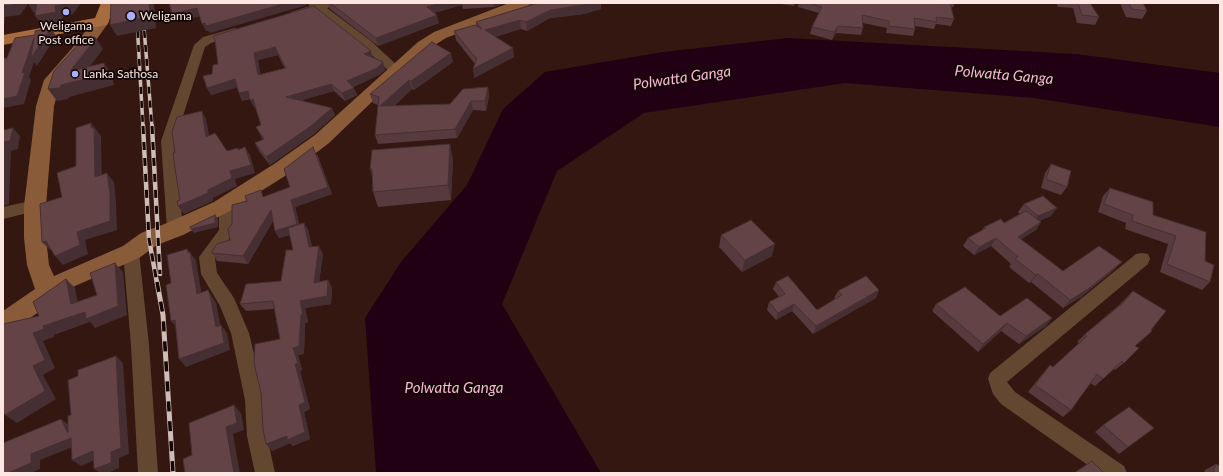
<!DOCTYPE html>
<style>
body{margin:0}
#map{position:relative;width:1223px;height:476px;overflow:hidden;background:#331710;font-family:Lato,sans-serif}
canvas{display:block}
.frame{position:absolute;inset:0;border:4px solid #fce7e2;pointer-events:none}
</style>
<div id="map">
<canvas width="1223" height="476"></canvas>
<div class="frame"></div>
</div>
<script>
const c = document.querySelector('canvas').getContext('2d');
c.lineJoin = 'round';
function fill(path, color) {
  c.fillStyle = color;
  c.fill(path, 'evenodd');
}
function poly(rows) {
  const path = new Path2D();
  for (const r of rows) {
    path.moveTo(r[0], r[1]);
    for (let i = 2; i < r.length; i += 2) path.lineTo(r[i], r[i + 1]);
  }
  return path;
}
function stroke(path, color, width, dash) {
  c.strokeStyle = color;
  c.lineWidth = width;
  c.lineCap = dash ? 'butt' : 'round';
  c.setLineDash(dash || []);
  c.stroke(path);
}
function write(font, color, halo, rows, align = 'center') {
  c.font = font + ' Lato,sans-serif';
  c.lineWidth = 3.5;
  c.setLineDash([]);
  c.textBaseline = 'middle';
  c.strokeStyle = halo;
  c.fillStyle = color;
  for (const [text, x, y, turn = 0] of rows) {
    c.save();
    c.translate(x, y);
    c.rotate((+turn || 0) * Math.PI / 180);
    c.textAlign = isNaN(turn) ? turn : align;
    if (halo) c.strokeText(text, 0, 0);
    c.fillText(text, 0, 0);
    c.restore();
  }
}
fill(poly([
 [788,38,1076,54,1220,73,1220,127,1034,98,845,83,644,113,557,171,502,304,601,473,376,473,365,318,401,262,467,185,503,109,545,72,663,52]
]), '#210013');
fill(poly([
 [307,3,338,3,336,5,327,8,371,41,399,67,401,70,399,73,391,73,363,47,317,11,295,17,291,16,289,14,291,12,310,6,307,3],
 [235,28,239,30,241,32,239,34,211,43,205,47,175,141,183,229,181,233,175,235,169,233,167,229,161,141,194,45,203,37,235,28],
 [232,196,237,197,240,201,235,211,235,231,215,258,217,273,234,298,249,333,265,400,267,436,275,473,255,473,247,436,245,400,231,333,220,306,201,274,199,257,219,230,219,211,227,197,232,196],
 [35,200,40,202,43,206,40,210,3,219,3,207,35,200],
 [131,246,137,248,139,252,149,345,158,473,138,473,131,345,123,252,125,248,131,246],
 [1142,253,1148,254,1150,259,1148,264,1007,382,1015,392,1124,466,1127,473,1099,473,1001,404,993,394,988,379,990,373,1136,254,1142,253]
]), '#634731');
fill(poly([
 [509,3,531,3,528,6,446,38,430,48,401,74,329,143,288,174,228,212,183,235,157,245,139,258,75,286,12,331,3,334,3,311,35,289,27,265,24,238,24,206,36,106,44,80,74,46,95,19,101,17,107,19,109,22,86,54,61,81,54,106,46,206,46,238,49,265,54,276,123,246,141,233,167,223,214,202,274,164,315,135,418,42,434,32,509,3]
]), '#895b39');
fill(poly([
 [101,3,117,3,107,25,3,45,3,35,95,18,101,3]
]), '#a66b3e');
const railFar2 = poly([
 [136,3,143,127],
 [142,3,152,127]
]);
const railFar1 = poly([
 [143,126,149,239,157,283],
 [152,126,160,274]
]);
const rail = poly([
 [157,282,163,315,173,473]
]);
stroke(railFar2, '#d1bbb5', 3.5);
stroke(railFar1, '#d1bbb5', 4.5);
stroke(rail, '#d1bbb5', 5);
stroke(railFar2, '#120604', 2.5, [7]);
stroke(railFar1, '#120604', 3, [8]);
stroke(rail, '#120604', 3.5, [10]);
fill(poly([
 [328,3,505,3,494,7,463,9,462,5,434,13,439,23,378,46,330,9],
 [530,3,601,3,601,9,584,14,550,18,527,31,521,29,495,37,514,57,474,78,475,64,456,40,454,31,476,26,476,22,530,5],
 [775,3,795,3,794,6],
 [799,3,955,3,953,7,951,7,954,19,951,26,936,24,934,29,915,26,915,29,913,36,886,33,887,28,863,23,863,28,861,35,836,33,832,40,810,34,812,27,819,13,798,7],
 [1056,3,1090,3,1099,17,1095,25,1077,23,1073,8,1058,7],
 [1120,3,1143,3,1147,11,1142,19,1126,17],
 [215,40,373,58,383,62,385,70,379,75,353,87,357,95,345,101,334,91,302,100,335,115,314,134,270,165,259,151,255,143,263,140,256,127,261,125,255,107,254,107,250,99,242,101,239,93,237,87,211,95,207,88,212,74,218,64],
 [278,55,285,69,260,75,258,60],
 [453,62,414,90,412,89,394,106,450,104,488,87,489,96,486,111,473,110,457,138,378,144,375,135,378,105,373,103,370,94],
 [317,154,332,194,295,207,299,224,304,223,308,230,312,247,323,254,319,282,328,280,332,288,331,304,305,308,308,322,305,323,304,354,298,355,302,370,300,371,310,409,304,412,310,439,293,446,290,443,272,451,280,339,274,309,246,311,240,304,281,281,293,250,290,235,279,238,275,231,273,221,248,264,217,261,212,253,230,240,290,187],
 [453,159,451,200,378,207,373,192,372,174,370,169],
 [1051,164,1067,187,1061,195,1041,188,1045,173],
 [1110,188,1153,215,1205,261,1210,282,1202,290,1160,272,1168,244,1125,229,1126,223,1098,212,1103,196],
 [1024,204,1051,216,1039,221,1041,222,1036,230,1021,239,1063,271,1114,270,1081,297,1063,308,1031,282,1029,283,1009,267,1011,264,991,246,974,255,963,246,968,238,981,231,984,227,1004,223,1020,214,1018,212],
 [721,235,772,256,742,272,719,247],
 [776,282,817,310,835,299,834,298,838,291,879,290,876,298,813,334,792,311,776,320,767,310,769,302,779,297,773,289],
 [1133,291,1135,346,1124,363,1115,370,1114,369,1095,386,1090,383,1071,410,1063,417,1028,392,1043,373,1050,365,1053,367,1079,343,1077,342,1085,334,1119,305],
 [936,304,1000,316,1052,318,1046,326,1019,344,1001,331,978,352,932,311],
 [1103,425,1154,428,1119,454,1095,432],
 [1216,464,1220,473,1204,473,1205,470]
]), '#563a3d');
fill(poly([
 [15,3,39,3,45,11,34,13,28,4,20,15,5,17,4,27,3,27,3,6],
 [67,3,81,3,73,14,62,17,63,22,43,26,35,16,55,6],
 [149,3,154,3,156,28,117,36,110,25],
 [286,3,306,3,307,5,210,33,208,31,206,31,202,24],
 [440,3,462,3,462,5,429,14,427,7],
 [493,3,505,3,494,7],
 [592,3,601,3,601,9,584,14,550,18,527,31,526,22,550,10],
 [197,8,201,16,176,22,172,14],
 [437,15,439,23,378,46,376,38],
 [520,20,521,29,486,39,485,30],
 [838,26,836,33,832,40,834,32],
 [51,28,56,36,37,66,34,62,29,77,31,80,24,104,3,108,3,99,22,73,34,38],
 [96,38,103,49,79,81,104,63,112,74,114,85,69,97,68,99,57,101,48,89,70,71],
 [275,47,278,55,258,60,262,82,258,75,254,53],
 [513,48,514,57,474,78,473,69],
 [371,51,373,59,364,54],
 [451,53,453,62,414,90,411,81],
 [383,62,385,70,379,75,350,89,347,81],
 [235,79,239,87,211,95,207,88],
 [409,80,412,89,383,115,380,106],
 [331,84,334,91,289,104,286,97],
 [488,87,489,96,486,111,485,101],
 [354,88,357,95,345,101,342,93],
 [248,91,251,98,242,101,239,93],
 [253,99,256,106,254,107,250,100],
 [471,101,473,110,457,138,455,129],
 [332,108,335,115,314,134,270,165,266,157],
 [202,111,206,119,211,145,206,137],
 [91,123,101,136,102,185,95,177],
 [13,128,20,136,18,149,11,151,9,204,3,206,3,142],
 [450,144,453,159,451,200,448,185],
 [245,147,250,155,255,173,235,179,237,186,213,198,213,201,184,214,178,206,208,190,230,171],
 [313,147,332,194,295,207,301,231,279,238,275,231],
 [107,173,114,182,116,202,117,230,85,240,88,254,63,265,55,256,77,232],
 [1057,208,1051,216,1032,224,1038,216],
 [271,210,275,218,248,264,243,256],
 [215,215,218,219,218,227,194,233,191,229],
 [1041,222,1036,230,1013,245,1018,237],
 [304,223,308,230,314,255,309,247],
 [996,238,991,246,974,255,979,247],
 [46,241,54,249,50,250,42,242],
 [775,244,772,256,742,272,745,260],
 [319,246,323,254,318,290,314,283],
 [187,249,196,260,203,302,197,294],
 [1122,262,1114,270,1081,297,1063,308,1070,300],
 [115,263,123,272,127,315,95,328,90,322,54,335,54,337,43,341,55,368,43,375,56,399,17,423,5,415,33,366,33,333,43,326,71,304,66,279,75,288,80,313,85,312,91,317],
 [1038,274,1031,282,1029,283,1036,275],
 [328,280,332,288,331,304,305,308,308,322,305,323,304,354,298,355,302,370,300,371,310,409,304,412,310,439,293,446,290,443,272,451,266,444,299,405,293,348,300,301],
 [208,290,216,303,222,333,221,325,227,333,230,350,186,367,179,359,216,327],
 [879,290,876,298,813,334,816,326],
 [794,304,792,311,776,320,778,313],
 [1052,318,1046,326,1019,344,1026,336],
 [175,320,178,329,171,321],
 [1007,323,1001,331,978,352,983,344],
 [116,356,123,363,129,454,119,458,119,468,108,473,100,473,94,469,111,452],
 [234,405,241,413,244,430,233,434,240,473,234,473,226,427],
 [61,419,69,425,68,433],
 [71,438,80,444,40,460,40,469,31,473,8,473,31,454],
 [93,451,102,457,81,466,72,460]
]), '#462f32');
const building = poly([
 [3,3,15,3,13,5,3,6,3,3],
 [37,3,67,3,66,4,55,6,56,12,35,16,37,3],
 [111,3,149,3,150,16,110,25,111,3],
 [169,3,286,3,206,26,205,23,202,24,197,8,172,14,169,3],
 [330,3,440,3,427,7,437,15,376,38,330,3],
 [538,3,592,3,583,5,550,10,526,22,520,20,485,30,513,48,473,69,477,58,473,55,454,31,475,25,482,29,476,22,538,3],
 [809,3,950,3,954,19,936,17,937,22,914,18,915,29,889,26,889,21,862,15,863,28,838,26,834,32,812,27,822,7,809,3],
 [1078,3,1090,3,1099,17,1082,15,1078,3],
 [1129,3,1143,3,1147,11,1132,9,1129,3],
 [314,6,371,51,364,54,383,62,377,68,347,81,354,88,342,93,331,84,286,97,332,108,311,126,266,157,255,143,264,139,256,127,261,125,253,99,250,100,248,91,239,93,235,79,207,88,203,76,212,74,213,65,218,64,215,40,213,36,314,6],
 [275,47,286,68,258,75,254,53,275,47],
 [51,28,31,58,34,38,22,73,25,72,17,96,3,99,3,58,7,58,15,38,35,35,35,31,51,28],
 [85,37,96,38,70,71,104,63,106,74,61,85,60,88,48,89,54,71,85,37],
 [432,42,451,53,411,81,409,80,380,106,450,104,463,89,488,87,485,101,471,101,455,129,375,135,379,97,370,94,432,42],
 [202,111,206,137,215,133,227,151,238,148,238,150,245,147,251,165,230,171,232,178,208,190,208,193,178,206,177,201,180,200,174,162,173,153,175,153,172,132,177,117,202,111],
 [91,123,91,128,94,128,95,177,107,173,110,193,110,221,77,232,80,245,55,256,46,241,42,242,40,204,62,197,57,173,76,166,76,128,91,123],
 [13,128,10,141,3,142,3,147,3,130,13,128],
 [450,144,448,185,373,192,372,169,370,169,372,150,450,144],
 [313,147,328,187,291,200,297,224,275,231,271,210,243,256,212,253,212,251,217,244,230,240,228,229,232,224,232,205,247,201,245,196,261,190,263,197,290,187,284,169,313,147],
 [1051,164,1071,171,1067,187,1046,179,1051,164],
 [1110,188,1153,202,1153,215,1206,232,1205,261,1214,265,1210,282,1167,264,1176,236,1132,221,1133,215,1104,204,1110,188],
 [1043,196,1057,208,1038,216,1024,204,1043,196],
 [1026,211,1041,222,1018,237,1063,271,1099,246,1122,262,1088,289,1070,300,1038,274,1036,275,1015,259,1018,257,996,238,979,247,968,238,986,228,984,227,1001,219,1004,223,1026,211],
 [215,215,215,223,191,229,190,227,215,215],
 [751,220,775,244,745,260,721,235,751,220],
 [304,223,309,247,319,246,314,283,328,280,327,296,300,301,303,314,301,315,299,346,293,348,298,363,295,364,305,402,299,405,305,432,287,440,287,436,266,444,263,429,261,393,254,363,255,344,280,339,273,301,240,304,246,284,281,281,286,250,293,250,288,228,304,223],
 [187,249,188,253,190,252,197,294,208,290,210,295,216,327,221,325,224,343,179,359,175,320,171,321,166,285,171,283,167,255,187,249],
 [115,263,118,306,86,319,85,312,43,326,44,329,33,333,45,360,33,366,45,391,5,415,3,411,3,324,39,316,33,302,66,279,71,304,97,295,90,273,115,263],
 [788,276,817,310,842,295,838,291,866,276,879,290,816,326,794,304,778,313,769,302,785,294,776,282,788,276],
 [965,287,1000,316,1027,298,1052,318,1026,336,1007,323,983,344,936,304,965,287],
 [1133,291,1166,311,1151,330,1152,331,1135,346,1139,348,1124,363,1122,361,1103,379,1097,374,1071,410,1035,385,1050,365,1053,367,1087,336,1085,334,1123,303,1133,291],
 [116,356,121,448,111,452,111,463,94,469,93,451,72,460,71,438,31,454,31,463,8,473,3,473,3,443,61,419,68,433,68,416,71,415,68,380,78,376,78,370,116,356],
 [234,405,237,423,226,427,234,473,185,473,183,459,192,455,189,423,234,405],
 [1129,407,1154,428,1128,447,1103,425,1129,407],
 [1092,461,1104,473,1074,473,1092,461],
 [1216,464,1220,466,1220,473,1213,473,1216,464]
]);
fill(building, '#644347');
stroke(building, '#462f32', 1);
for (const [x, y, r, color] of [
 [66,12,4,"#a9b0fc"],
 [131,16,5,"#a9b0fc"],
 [75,74,4,"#a9b0fc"]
]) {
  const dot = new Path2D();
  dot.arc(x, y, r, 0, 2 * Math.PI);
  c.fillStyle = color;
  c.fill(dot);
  stroke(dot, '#120604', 1.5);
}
write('12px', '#fce7e2', '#120604', [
 ["Weligama",140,16],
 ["Weligama",66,26,"center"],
 ["Post office",66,40,"center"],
 ["Lanka Sathosa",83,74]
], 'left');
write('italic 15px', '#fab8d9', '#120604', [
 ["Polwatta Ganga",1004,75,5],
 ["Polwatta Ganga",682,78,-8],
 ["Polwatta Ganga",454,388]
]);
</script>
